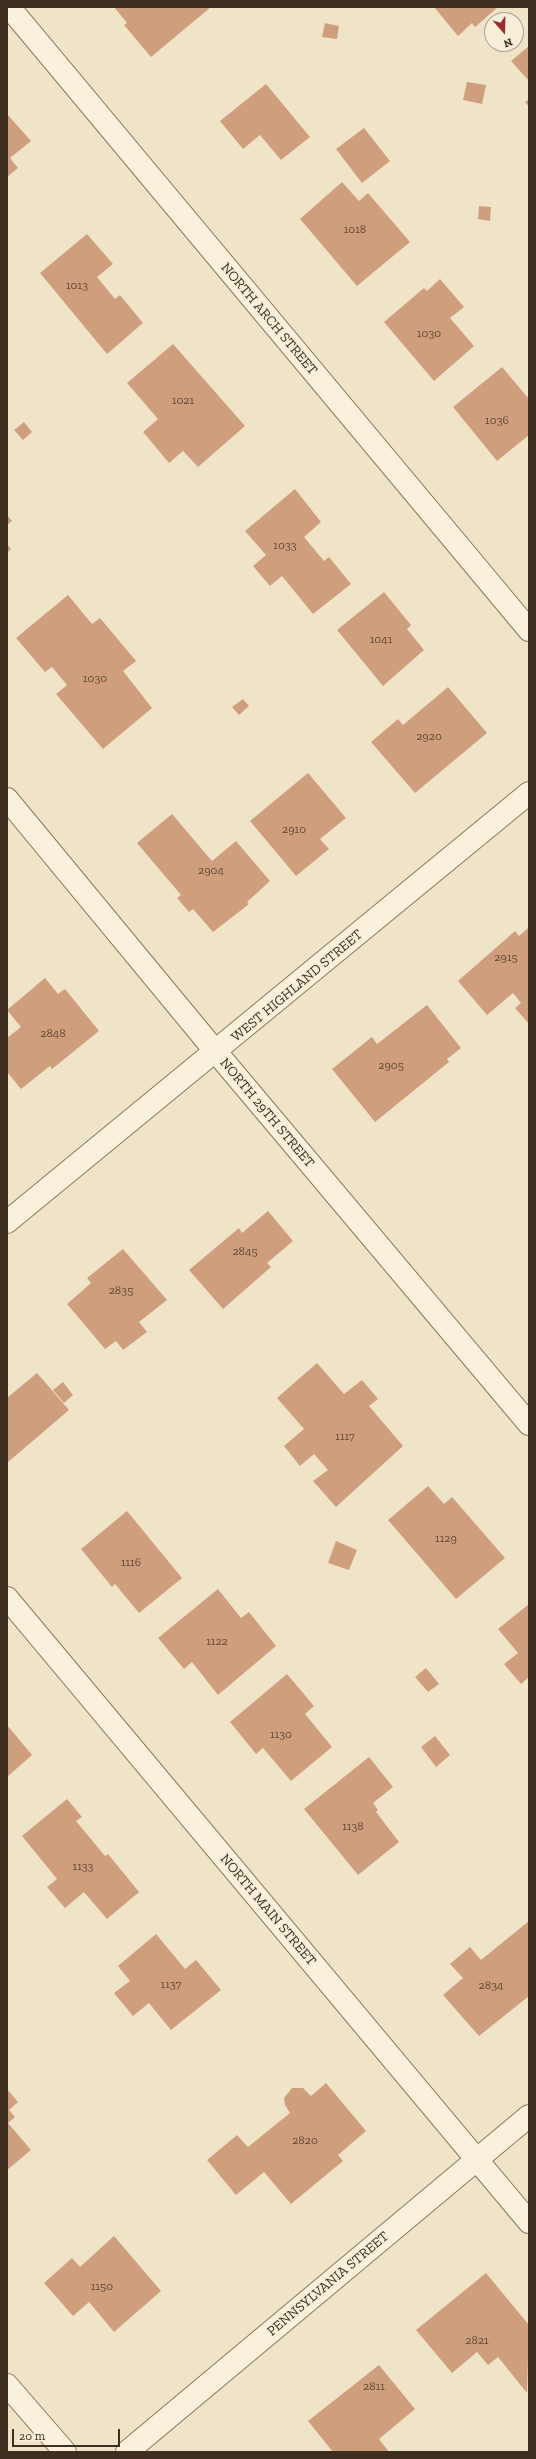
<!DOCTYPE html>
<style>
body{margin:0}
#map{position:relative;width:536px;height:2459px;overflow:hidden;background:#f0e4c8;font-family:"Zilla Slab",serif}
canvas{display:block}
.frame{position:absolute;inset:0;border:8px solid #3d2e20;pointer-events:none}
.north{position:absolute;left:484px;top:12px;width:40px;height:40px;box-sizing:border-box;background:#f7eed8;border:1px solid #ada18e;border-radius:50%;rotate:160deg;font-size:11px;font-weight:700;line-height:16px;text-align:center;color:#3d2e20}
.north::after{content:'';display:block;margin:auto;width:14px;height:18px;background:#9e2a2b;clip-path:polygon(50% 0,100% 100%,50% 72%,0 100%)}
.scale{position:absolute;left:12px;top:2429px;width:108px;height:18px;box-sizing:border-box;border:2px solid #3d2e20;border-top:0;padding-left:5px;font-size:12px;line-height:14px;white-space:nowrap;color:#3d2e20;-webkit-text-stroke:3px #f7eed8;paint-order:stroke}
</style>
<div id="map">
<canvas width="536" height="2459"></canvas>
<div class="frame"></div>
<div class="north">N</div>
<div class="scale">20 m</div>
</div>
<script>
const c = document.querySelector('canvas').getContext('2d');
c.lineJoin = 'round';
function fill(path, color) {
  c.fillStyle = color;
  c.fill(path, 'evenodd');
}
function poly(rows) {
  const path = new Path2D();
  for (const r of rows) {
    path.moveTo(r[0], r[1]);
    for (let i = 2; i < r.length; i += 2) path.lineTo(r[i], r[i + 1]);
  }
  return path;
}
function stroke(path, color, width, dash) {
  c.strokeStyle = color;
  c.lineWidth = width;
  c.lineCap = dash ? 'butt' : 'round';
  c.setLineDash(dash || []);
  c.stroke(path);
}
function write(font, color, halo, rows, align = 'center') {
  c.font = font + ' "Zilla Slab",serif';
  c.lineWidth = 4;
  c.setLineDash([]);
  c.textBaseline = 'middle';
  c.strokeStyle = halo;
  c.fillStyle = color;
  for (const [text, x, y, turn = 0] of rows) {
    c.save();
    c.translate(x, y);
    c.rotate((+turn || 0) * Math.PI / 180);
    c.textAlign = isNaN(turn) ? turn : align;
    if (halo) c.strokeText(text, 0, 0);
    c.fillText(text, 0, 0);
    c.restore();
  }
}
fill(poly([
 [114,7,211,7,151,57,124,25,127,23],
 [434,7,498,7,475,27,472,23,458,36],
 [325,23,339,26,337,39,322,37],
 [529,46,529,81,511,61],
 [467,82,486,85,482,104,463,100],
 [266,84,310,137,281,160,260,135,243,149,220,121],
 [529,99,529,107,525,102],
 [7,114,31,141,10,158,18,168,7,177],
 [364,128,390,161,362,183,336,149],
 [342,182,359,201,368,193,410,242,357,286,300,219],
 [479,206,491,207,490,221,478,219],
 [87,234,113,264,97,277,115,299,120,295,143,323,107,354,40,273],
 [440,279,464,307,450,318,474,346,434,381,384,322,424,288,427,291],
 [173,344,245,426,198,467,183,451,169,463,143,432,158,419,127,383],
 [502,367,529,399,529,435,497,461,453,407],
 [24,422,32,432,23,440,14,430],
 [295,489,321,522,304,537,324,561,329,557,351,584,313,614,282,576,270,586,253,566,266,555,245,531],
 [7,515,12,521,7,525],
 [7,544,11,549,7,553],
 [384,592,411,625,407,629,424,650,383,686,337,630],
 [68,595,92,624,100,618,136,661,123,671,152,708,103,749,56,694,67,685,52,667,45,672,16,638],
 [448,687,487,733,415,793,371,742,398,719,403,725],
 [243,699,249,706,239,715,232,707],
 [308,773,346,818,320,839,329,849,296,876,250,821],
 [172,814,212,861,236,841,270,881,247,902,249,904,213,932,193,909,189,912,177,898,181,895,137,843],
 [528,928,529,929,529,1024,515,1008,521,1003,513,993,487,1015,458,981,515,931,519,936],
 [45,978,58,994,65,989,99,1031,52,1069,50,1066,21,1089,7,1072,7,1038,21,1027,7,1010],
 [427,1005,461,1048,447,1059,449,1062,375,1122,332,1069,372,1037,377,1044],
 [268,1211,293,1241,267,1263,271,1267,223,1309,189,1270,239,1228,242,1233],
 [123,1249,167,1300,139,1322,147,1332,123,1350,116,1341,105,1349,67,1304,91,1283,87,1278],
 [317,1363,344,1394,362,1380,378,1399,369,1406,403,1446,336,1507,313,1481,328,1470,314,1454,300,1466,284,1446,304,1429,277,1398],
 [37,1373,69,1410,7,1463,7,1398],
 [63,1382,73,1395,64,1403,53,1390],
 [428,1486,444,1504,452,1497,505,1558,456,1599,388,1520],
 [127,1511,182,1578,139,1613,115,1584,112,1587,81,1549],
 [336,1541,357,1550,349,1570,328,1563],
 [218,1589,241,1618,249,1612,276,1646,218,1695,192,1662,184,1669,158,1638],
 [529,1604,529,1677,521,1684,504,1664,518,1653,498,1629],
 [426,1668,439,1684,428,1692,415,1677],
 [287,1674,314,1706,305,1714,332,1747,291,1781,263,1748,256,1754,230,1722],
 [7,1725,32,1755,7,1777],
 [435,1736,450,1755,436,1767,421,1747],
 [369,1757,393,1787,373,1803,378,1810,376,1812,399,1842,358,1875,304,1809],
 [67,1799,82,1817,76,1821,105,1856,108,1854,139,1892,107,1919,84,1892,65,1908,47,1887,57,1879,22,1836],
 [529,1921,529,1996,479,2036,443,1995,463,1978,450,1964,470,1947,481,1960],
 [156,1934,185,1969,196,1960,221,1990,171,2030,149,2003,133,2016,114,1993,130,1981,118,1966],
 [326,2083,366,2131,338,2155,343,2161,291,2204,264,2172,236,2195,207,2160,237,2135,248,2147,290,2113,285,2105,284,2098,292,2088,303,2088,311,2096],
 [7,2089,18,2102,9,2110,15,2117,8,2123,31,2150,7,2170],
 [114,2236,161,2291,114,2332,89,2302,73,2316,44,2283,72,2258,80,2267],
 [486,2273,529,2325,527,2393,498,2357,488,2365,477,2352,452,2373,416,2330],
 [379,2365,415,2409,379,2439,389,2452,333,2452,308,2421]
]), '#cf9f7d');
const minor = poly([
 [9,7,529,630],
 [7,799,216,1052,529,1424],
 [7,1222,529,793],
 [7,1598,529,2222],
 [7,2385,65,2452],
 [127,2452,529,2116]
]);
stroke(minor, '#8d765c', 24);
stroke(minor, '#faf1dc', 22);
write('12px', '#624a37', null, [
 ["1018",355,230],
 ["1013",77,286],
 ["1030",429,334],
 ["1021",183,401],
 ["1036",497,421],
 ["1033",285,546],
 ["1041",381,640],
 ["1030",95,679],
 ["2920",429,737],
 ["2910",294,830],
 ["2904",211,871],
 ["2915",506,958],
 ["2848",53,1034],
 ["2905",391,1066],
 ["2845",245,1252],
 ["2835",121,1291],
 ["1117",345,1437],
 ["1129",446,1539],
 ["1116",131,1563],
 ["1122",217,1642],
 ["1130",281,1735],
 ["1138",353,1827],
 ["1133",83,1867],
 ["1137",171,1985],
 ["2834",491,1986],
 ["2820",305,2141],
 ["1150",102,2287],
 ["2821",477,2341],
 ["2811",374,2387]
]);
write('14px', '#3d2e20', '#f7eed8', [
 ["NORTH ARCH STREET",269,319,50],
 ["WEST HIGHLAND STREET",297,986,-40],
 ["NORTH 29TH STREET",267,1113,50],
 ["NORTH MAIN STREET",268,1910,50],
 ["PENNSYLVANIA STREET",328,2284,-40]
]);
</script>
